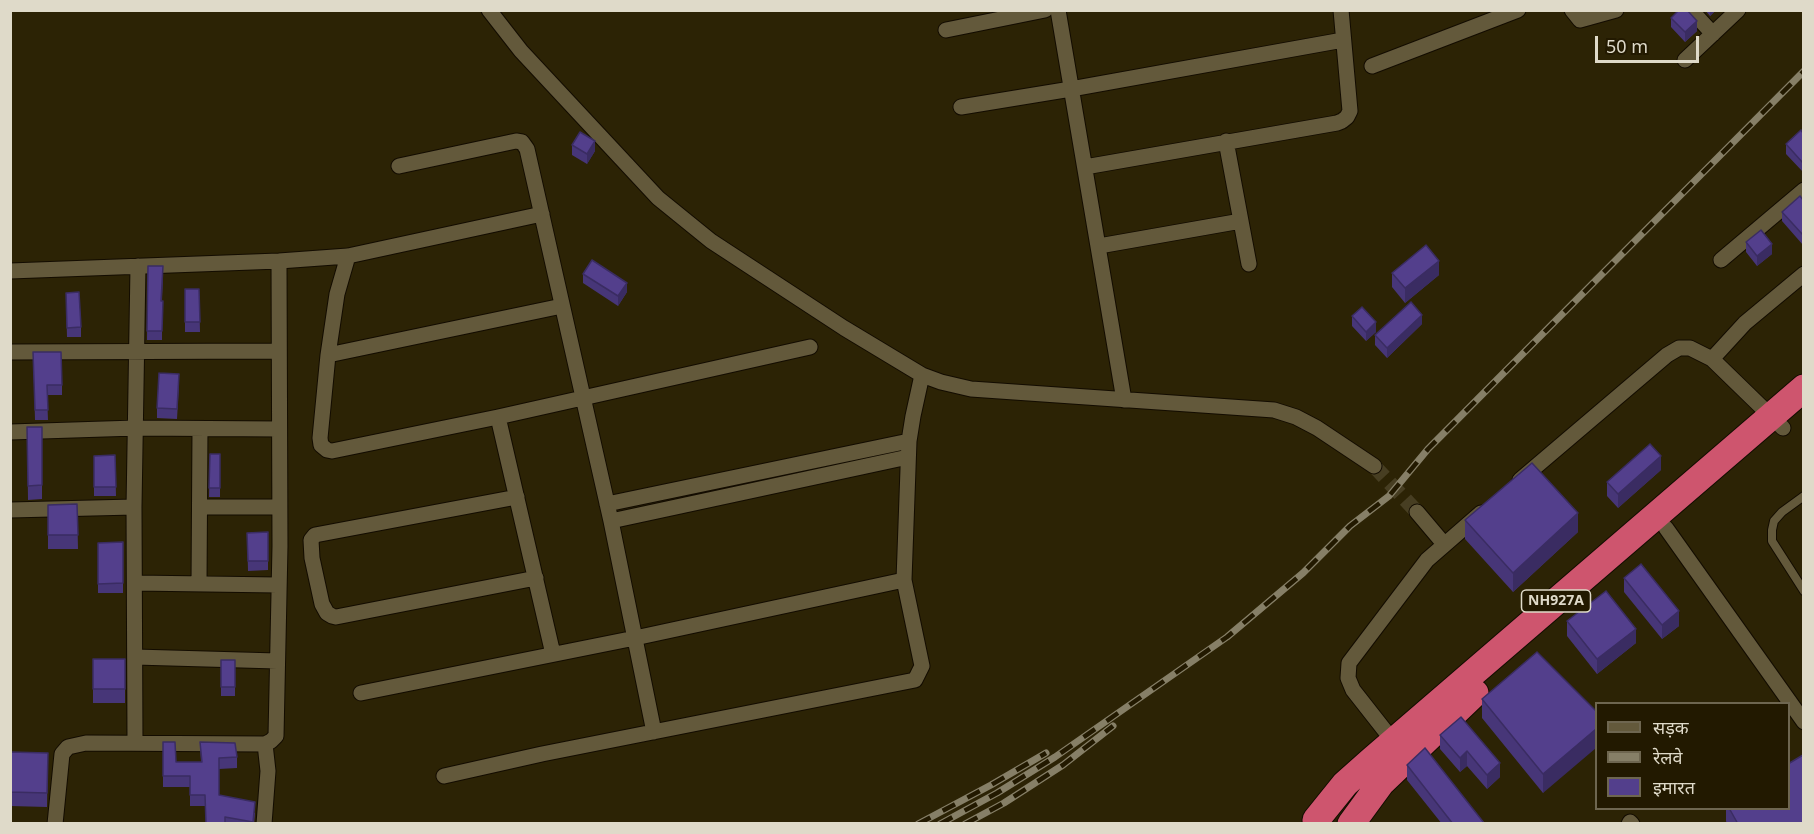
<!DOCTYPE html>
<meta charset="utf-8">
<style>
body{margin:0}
#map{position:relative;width:1814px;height:834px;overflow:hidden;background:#2c2305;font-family:"Noto Sans","Noto Sans Devanagari",sans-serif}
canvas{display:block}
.frame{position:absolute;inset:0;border:12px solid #dfdac9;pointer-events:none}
.legend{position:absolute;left:1595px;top:702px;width:195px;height:108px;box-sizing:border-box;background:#221900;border:2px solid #6e6650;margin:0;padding:8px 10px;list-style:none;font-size:18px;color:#dfdac9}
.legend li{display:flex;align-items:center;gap:12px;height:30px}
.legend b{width:30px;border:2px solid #6e6650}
.scale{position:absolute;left:1595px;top:36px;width:104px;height:27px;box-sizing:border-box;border:3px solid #dfdac9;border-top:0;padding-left:8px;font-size:18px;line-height:21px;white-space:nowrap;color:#dfdac9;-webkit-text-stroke:4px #221900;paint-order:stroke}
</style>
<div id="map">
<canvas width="1814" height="834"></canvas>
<div class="frame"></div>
<ul class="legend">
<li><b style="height:8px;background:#63593b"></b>सड़क</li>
<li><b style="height:8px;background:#867f67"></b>रेलवे</li>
<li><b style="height:16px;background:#533f8c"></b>इमारत</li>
</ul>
<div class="scale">50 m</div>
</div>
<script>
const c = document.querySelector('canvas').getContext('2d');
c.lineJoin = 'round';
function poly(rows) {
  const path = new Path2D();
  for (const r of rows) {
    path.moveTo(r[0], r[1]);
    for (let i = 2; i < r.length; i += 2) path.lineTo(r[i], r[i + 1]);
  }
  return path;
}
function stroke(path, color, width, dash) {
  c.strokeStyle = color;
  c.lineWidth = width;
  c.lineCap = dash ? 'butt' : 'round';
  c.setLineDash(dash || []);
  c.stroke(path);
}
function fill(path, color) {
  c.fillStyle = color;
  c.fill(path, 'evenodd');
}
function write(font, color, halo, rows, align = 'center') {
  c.font = font + ' "Noto Sans",sans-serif';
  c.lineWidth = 6;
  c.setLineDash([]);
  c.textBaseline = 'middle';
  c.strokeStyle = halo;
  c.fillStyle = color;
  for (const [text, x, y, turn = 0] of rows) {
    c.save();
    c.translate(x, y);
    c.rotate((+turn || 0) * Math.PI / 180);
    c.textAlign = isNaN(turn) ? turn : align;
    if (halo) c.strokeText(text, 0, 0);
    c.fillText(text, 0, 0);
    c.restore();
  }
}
stroke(poly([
 [1374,466,1417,512]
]), '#473e22', 15, [15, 8]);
const lane = poly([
 [1804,496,1782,512,1774,521,1772,530,1772,541,1804,591]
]);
const street = poly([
 [489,10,521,51,658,198,711,241,844,328,922,375,941,382,971,389,1274,410,1296,417,1317,428,1374,466],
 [1058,10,1124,400],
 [1572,10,1580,20,1616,10],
 [1691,10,1713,34],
 [946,30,1045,10],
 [1685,60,1738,10],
 [1372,66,1518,10],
 [961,107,1071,89,1343,40],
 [1226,141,1249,264],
 [399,166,516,141,522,142,527,149,611,521,654,732],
 [1085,167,1337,123,1342,121,1347,117,1350,111,1341,10],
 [1099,246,1241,221],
 [348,256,337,294,328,355,320,438,321,445,327,450,332,451,498,417,810,347],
 [1721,260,1804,190],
 [10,271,279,261,348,256,542,214],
 [10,352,279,351],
 [328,355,562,306],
 [1712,359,1745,323,1804,274],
 [498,417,553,654],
 [10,432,136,428,279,429],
 [1520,480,1667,355,1679,348,1690,348,1712,359,1783,428],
 [517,497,315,535,311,540,312,558,322,604,327,613,332,616,336,617,536,578],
 [607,504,909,441],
 [200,507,279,507],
 [10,510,134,507],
 [1417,512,1444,544],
 [611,521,908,457],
 [1666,528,1804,722],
 [135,583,278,585],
 [199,584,200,429],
 [135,657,277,661],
 [361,693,635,638,904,580],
 [135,742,134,507,138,266],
 [1397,746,1353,690,1348,678,1349,663,1427,560,1481,513],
 [444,776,542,754,915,680,922,666,904,580,909,441,913,416,922,375],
 [55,824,62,754,68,747,86,743,265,744,271,741,276,736,280,546,279,261],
 [264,824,268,771,265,744],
 [1629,824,1630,822,1632,824]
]);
const highway = poly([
 [1316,820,1345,784,1372,760,1804,388],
 [1351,824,1381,783,1475,693]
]);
stroke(lane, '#130c00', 10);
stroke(street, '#130c00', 17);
stroke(highway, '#130c00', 29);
stroke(lane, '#63593b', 8);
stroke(street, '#63593b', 15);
stroke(highway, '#ce556e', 27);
const rail = poly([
 [918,824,991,785,1046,753],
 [940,824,997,793,1055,757,1227,637,1303,573,1350,526,1389,496,1428,449,1804,71],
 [965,824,1004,803,1063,765,1113,726]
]);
stroke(rail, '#867f67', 7);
stroke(rail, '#221900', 4.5, [14]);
fill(poly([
 [1705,10,1716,10,1710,16],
 [1671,18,1697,31,1685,42,1671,27],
 [1803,133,1803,172,1786,154,1786,144],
 [572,145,595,151,587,164,572,155],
 [1803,200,1803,245,1782,221,1782,212],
 [1746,242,1772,254,1757,266,1746,252],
 [148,266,163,275,162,301,162,340,147,340],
 [1392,273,1439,275,1405,303,1392,287],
 [583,274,627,292,618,306,583,283],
 [185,289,199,289,200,332,185,332],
 [66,302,81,327,81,337,67,337],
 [1352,316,1376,332,1366,341,1352,326],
 [1422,324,1387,358,1375,345,1375,335],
 [33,352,62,385,62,395,47,395,48,420,35,420],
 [179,384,177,419,157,418,157,408],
 [27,427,42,427,42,499,28,500],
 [210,454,220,454,220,497,209,497],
 [115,455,116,496,94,496,94,456],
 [1661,470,1618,508,1607,496,1607,482],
 [77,504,78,549,48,549,48,505],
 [1465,520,1578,532,1513,592,1465,539],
 [268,532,268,570,248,571,247,533],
 [123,542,123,593,98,593,98,543],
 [1624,578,1679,626,1662,639,1624,592],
 [1567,621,1636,643,1597,674,1567,636],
 [93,659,125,659,125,703,93,703],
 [221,660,235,660,235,696,221,696],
 [1482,699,1596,711,1543,793,1482,718],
 [1461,717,1500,777,1487,789,1467,766,1460,772,1440,749,1440,735],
 [163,742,176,762,201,762,200,742,237,757,237,768,219,769,219,795,255,813,254,824,206,824,205,806,190,806,190,787,163,787],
 [10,752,48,753,47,807,10,806],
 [1407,765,1484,824,1442,824,1407,780],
 [1726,808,1788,808,1803,824,1727,824,1726,821]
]), '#473678');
fill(poly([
 [1710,10,1716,10,1710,16],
 [1697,21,1697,31,1685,42,1685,32],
 [595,141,595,151,587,164,587,154],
 [1772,244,1772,254,1757,266,1757,256],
 [1439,261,1439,275,1405,303,1405,288],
 [627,283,627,292,618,306,618,296],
 [1422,315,1422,324,1387,358,1387,348],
 [1376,322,1376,332,1366,341,1366,332],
 [1661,456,1661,470,1618,508,1618,494],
 [1578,513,1578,532,1513,592,1513,573],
 [1679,611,1679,626,1662,639,1662,625],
 [1636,629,1636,643,1597,674,1597,659],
 [1596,729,1596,748,1543,793,1543,774],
 [1467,751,1467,766,1460,772,1460,758],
 [1500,763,1500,777,1487,789,1487,775]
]), '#3a2c62');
const building = poly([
 [1679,10,1687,10,1697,21,1685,32,1671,18,1679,10],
 [1801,130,1803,133,1803,163,1786,144,1801,130],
 [580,132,595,141,587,154,572,145,580,132],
 [1800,196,1803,200,1803,235,1782,212,1800,196],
 [1761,230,1772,244,1757,256,1746,242,1761,230],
 [1426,245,1439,261,1405,288,1392,273,1426,245],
 [592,260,627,283,618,296,583,274,592,260],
 [148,266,163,266,161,301,163,301,162,331,147,331,148,266],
 [185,289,199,289,200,322,185,322,185,289],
 [79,292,81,327,67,328,66,293,79,292],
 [1411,302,1422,315,1387,348,1375,335,1411,302],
 [1362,307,1376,322,1366,332,1352,316,1362,307],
 [33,352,61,352,62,385,47,385,48,410,35,410,33,352],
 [159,373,179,374,177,409,157,408,159,373],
 [27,427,42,427,42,485,28,486,27,427],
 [1650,444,1661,456,1618,494,1607,482,1650,444],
 [210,454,220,454,220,488,209,488,210,454],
 [115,455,116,487,94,487,94,456,115,455],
 [1532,463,1578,513,1513,573,1465,520,1532,463],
 [77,504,78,535,48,535,48,505,77,504],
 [268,532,268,561,248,561,247,533,268,532],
 [123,542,123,583,98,584,98,543,123,542],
 [1641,564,1679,611,1662,625,1624,578,1641,564],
 [1606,591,1636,629,1597,659,1567,621,1606,591],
 [1537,652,1596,711,1596,729,1543,774,1482,699,1537,652],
 [93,659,125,659,125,689,93,689,93,659],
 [221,660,235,660,235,687,221,687,221,660],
 [1461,717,1500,763,1487,775,1467,751,1460,758,1440,735,1461,717],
 [163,742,175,742,176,762,202,762,200,742,235,743,237,757,219,758,219,795,255,802,253,822,225,817,225,823,206,823,205,795,190,795,190,776,163,776,163,742],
 [1425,748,1484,823,1483,824,1453,824,1407,765,1425,748],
 [10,752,48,753,47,793,10,792,10,752],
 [1803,755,1803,822,1801,824,1738,824,1729,808,1788,808,1788,764,1803,755]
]);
fill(building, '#533f8c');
stroke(building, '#3a2c62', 1.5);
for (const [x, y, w] of [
 [1556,601,69]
]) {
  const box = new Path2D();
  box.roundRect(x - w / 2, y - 11, w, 22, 4.5);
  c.fillStyle = '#221900';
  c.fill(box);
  stroke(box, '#dfdac9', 1.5);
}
write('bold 14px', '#dfdac9', null, [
 ["NH927A",1556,601]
]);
</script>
